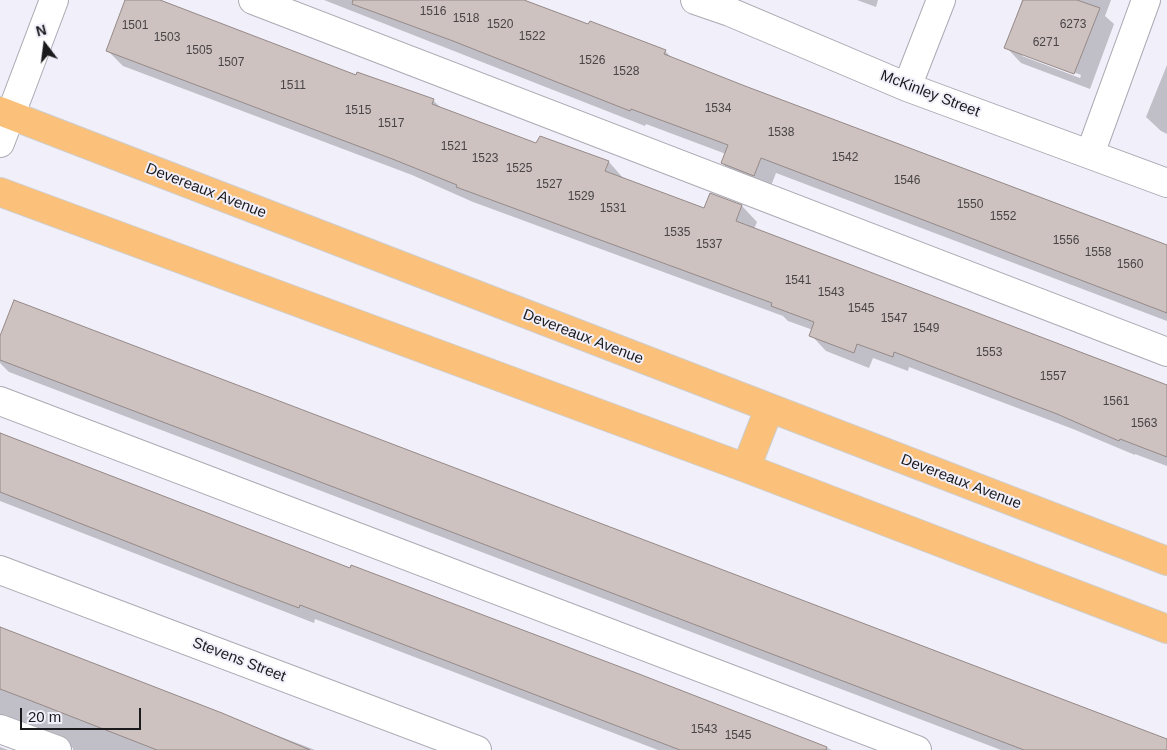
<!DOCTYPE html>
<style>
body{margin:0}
#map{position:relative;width:1167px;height:750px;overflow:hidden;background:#f1eff9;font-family:Helvetica,sans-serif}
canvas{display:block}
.north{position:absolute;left:20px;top:20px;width:50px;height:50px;-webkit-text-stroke:4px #f1eff9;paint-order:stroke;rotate:345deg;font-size:14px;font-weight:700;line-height:20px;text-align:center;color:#1b1a1d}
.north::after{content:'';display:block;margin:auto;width:18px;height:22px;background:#1b1a1d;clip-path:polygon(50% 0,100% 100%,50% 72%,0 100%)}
.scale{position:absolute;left:20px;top:708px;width:121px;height:22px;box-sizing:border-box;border:2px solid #1b1a1d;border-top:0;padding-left:6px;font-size:15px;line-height:18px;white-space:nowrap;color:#1b1a1d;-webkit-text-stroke:4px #f1eff9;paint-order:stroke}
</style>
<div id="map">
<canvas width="1167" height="750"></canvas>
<div class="north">N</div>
<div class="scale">20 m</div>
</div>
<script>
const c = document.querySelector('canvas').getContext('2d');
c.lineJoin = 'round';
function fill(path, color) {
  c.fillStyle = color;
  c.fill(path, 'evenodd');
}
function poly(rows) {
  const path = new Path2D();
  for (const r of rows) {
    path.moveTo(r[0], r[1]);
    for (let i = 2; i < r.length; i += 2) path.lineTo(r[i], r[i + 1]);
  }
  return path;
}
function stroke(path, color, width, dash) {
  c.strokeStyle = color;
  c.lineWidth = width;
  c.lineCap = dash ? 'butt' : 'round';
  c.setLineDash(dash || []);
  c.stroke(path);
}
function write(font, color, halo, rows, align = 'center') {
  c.font = font + ' Helvetica,sans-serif';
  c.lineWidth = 4;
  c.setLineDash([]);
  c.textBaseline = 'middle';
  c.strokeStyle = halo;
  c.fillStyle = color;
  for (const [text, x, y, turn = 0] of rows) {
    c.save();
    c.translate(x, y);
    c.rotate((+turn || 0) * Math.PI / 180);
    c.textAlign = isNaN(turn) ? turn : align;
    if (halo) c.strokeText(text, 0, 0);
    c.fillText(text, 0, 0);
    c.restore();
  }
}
fill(poly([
 [127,0,156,0,356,76,433,100,442,109,537,144,540,138,609,162,624,179,705,210,711,194,742,206,757,222,754,229,1167,387,1167,466,1135,454,1135,455,1073,429,909,367,908,371,873,358,869,368,826,351,811,335,813,330,788,321,783,316,473,202,412,175,123,66,108,51],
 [324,0,523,0,589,26,665,51,673,59,1167,247,1167,321,776,173,769,191,738,178,722,163,726,154,646,124,645,126],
 [857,0,878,0,876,7],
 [1022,0,1111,0,1105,16,1114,24,1090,89,1021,63,1006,47],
 [1022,53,1081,75,1080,78,1022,56],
 [1167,65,1167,134,1161,131,1146,117],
 [0,340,1167,741,1167,750,1001,750,9,372,0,363],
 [0,433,350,570,415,590,832,750,658,750,315,619,314,623,0,501],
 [0,629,315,750,73,750,73,748,20,728,0,738],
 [0,747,8,750,0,750]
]), '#0003');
const building = poly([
 [125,0,160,0,356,75,357,72,434,99,432,104,536,143,540,136,609,161,605,171,704,208,710,193,742,205,736,221,1167,385,1167,457,1120,439,1119,441,1057,414,894,352,893,357,857,344,854,353,809,336,814,322,771,306,772,303,456,187,457,185,395,160,106,51,125,0],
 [353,0,524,0,588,24,590,21,666,50,664,54,745,86,1167,245,1167,313,761,158,754,176,721,163,728,145,631,109,630,111,453,41,352,4,353,0],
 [1023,0,1077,0,1100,8,1074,74,1004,48,1023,0],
 [14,300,1167,739,1167,750,1024,750,0,360,0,336,14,300],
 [0,433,350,568,351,565,639,674,827,747,826,750,680,750,300,605,299,608,235,584,0,492,0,433],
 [0,627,222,713,310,750,157,750,29,700,0,689,0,627]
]);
fill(building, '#cec2c1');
stroke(building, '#948987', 1);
const minor = poly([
 [253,0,1167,352],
 [695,0,730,12,907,87,1167,183],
 [907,87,941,0],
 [0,143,54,0],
 [1090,154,1146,0],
 [0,401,917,750],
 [0,570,477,750],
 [0,729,57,750]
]);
const major = poly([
 [0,111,1167,561],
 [0,192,746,468,1167,629],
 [746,468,769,409]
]);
stroke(minor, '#abaab3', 30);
stroke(major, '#cdcdcd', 30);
stroke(minor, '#fff', 28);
stroke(major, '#fbc17a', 28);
write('12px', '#484446', null, [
 ["1516",433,12],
 ["1518",466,19],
 ["1520",500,25],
 ["6273",1073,25],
 ["1501",135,26],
 ["1522",532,37],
 ["1503",167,38],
 ["6271",1046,43],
 ["1505",199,51],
 ["1526",592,61],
 ["1507",231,63],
 ["1528",626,72],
 ["1511",293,86],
 ["1534",718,109],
 ["1515",358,111],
 ["1517",391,124],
 ["1538",781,133],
 ["1521",454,147],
 ["1542",845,158],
 ["1523",485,159],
 ["1525",519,169],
 ["1546",907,181],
 ["1527",549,185],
 ["1529",581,197],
 ["1550",970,205],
 ["1531",613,209],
 ["1552",1003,217],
 ["1535",677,233],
 ["1556",1066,241],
 ["1537",709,245],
 ["1558",1098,253],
 ["1560",1130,265],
 ["1541",798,281],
 ["1543",831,293],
 ["1545",861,309],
 ["1547",894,319],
 ["1549",926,329],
 ["1553",989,353],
 ["1557",1053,377],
 ["1561",1116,402],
 ["1563",1144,424],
 ["1543",704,730],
 ["1545",738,736]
]);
write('15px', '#1b1a1d', '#f1eff9', [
 ["McKinley Street",930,94,21],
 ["Devereaux Avenue",206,191,21],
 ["Devereaux Avenue",583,337,21],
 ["Devereaux Avenue",961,482,21],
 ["Stevens Street",239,660,21]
]);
</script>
